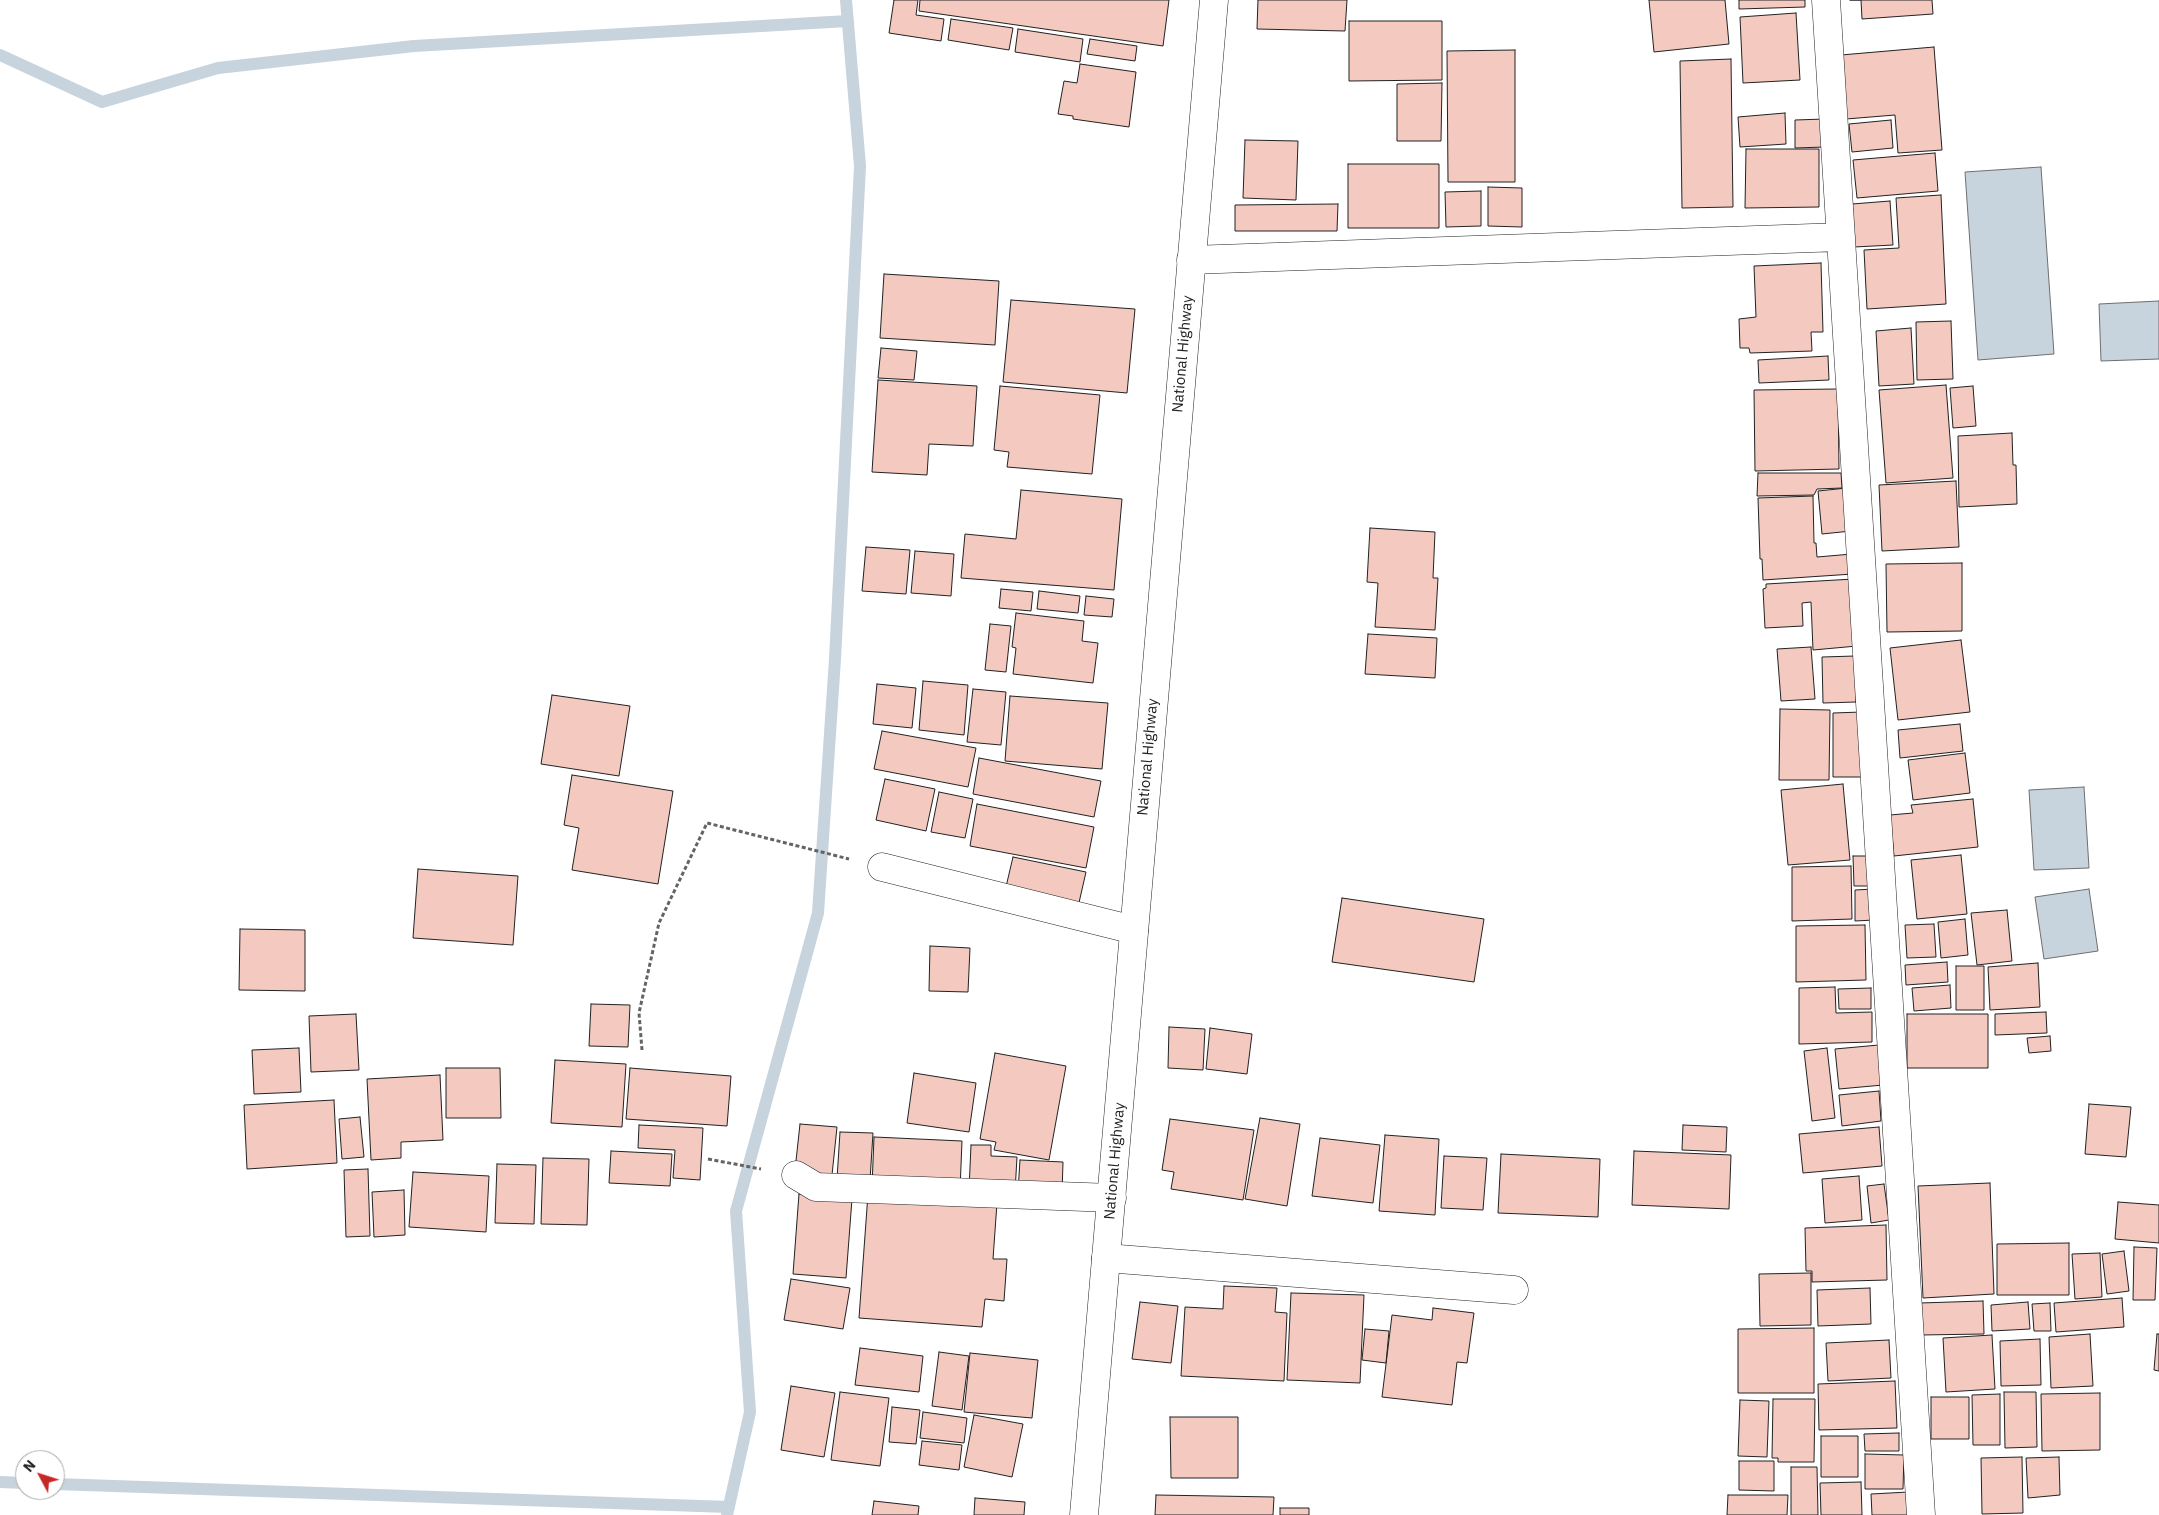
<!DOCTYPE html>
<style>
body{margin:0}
#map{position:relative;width:2159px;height:1515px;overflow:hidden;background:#fff;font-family:"IBM Plex Sans",sans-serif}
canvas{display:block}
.north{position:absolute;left:15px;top:1450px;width:50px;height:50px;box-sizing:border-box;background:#fff;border:1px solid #a7a7a7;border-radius:50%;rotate:310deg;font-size:14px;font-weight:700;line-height:20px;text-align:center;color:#222}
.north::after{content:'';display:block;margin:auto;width:18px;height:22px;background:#c62828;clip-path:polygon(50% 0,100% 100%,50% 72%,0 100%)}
</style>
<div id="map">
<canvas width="2159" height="1515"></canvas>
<div class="north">N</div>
</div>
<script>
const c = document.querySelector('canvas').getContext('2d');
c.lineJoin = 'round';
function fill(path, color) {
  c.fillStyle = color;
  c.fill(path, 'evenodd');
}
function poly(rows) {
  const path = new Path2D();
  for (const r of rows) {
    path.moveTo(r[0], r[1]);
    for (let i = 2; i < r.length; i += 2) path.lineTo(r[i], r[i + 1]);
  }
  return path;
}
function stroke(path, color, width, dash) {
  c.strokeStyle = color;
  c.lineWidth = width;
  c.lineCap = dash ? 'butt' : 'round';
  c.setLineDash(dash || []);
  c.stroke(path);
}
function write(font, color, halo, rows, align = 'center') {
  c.font = font + ' "IBM Plex Sans",sans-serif';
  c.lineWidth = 4;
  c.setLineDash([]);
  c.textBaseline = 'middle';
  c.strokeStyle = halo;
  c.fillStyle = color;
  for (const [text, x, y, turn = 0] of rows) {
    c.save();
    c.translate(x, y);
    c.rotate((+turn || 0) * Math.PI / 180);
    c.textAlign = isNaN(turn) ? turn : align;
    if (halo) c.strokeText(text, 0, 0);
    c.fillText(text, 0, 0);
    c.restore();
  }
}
const water = poly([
 [2041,167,2054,354,1978,360,1965,172,2041,167],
 [2159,301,2159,359,2101,361,2099,304,2159,301],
 [2084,787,2089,868,2034,870,2029,790,2084,787],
 [2089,889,2098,951,2044,959,2035,897,2089,889]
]);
fill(water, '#c7d3dd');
stroke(water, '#6f6f6f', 1);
stroke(poly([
 [0,55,102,102,218,68,414,46,848,21],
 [0,1482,25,1483],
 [55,1484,729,1507],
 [727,1515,750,1412,736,1211,818,913,835,659,860,166,846,0]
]), '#c7d3dd', 12);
const building = poly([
 [894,0,918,0,916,15,944,19,941,41,889,33,894,0],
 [920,0,1169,0,1163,46,919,11,920,0],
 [1258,0,1347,0,1345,31,1257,29,1258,0],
 [1649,0,1725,0,1729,44,1654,52,1649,0],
 [1739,0,1805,0,1805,7,1739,9,1739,0],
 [1850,0,1932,0,1933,14,1862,19,1861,0,1850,0],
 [1796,13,1800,80,1743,83,1740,17,1796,13],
 [951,19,1013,28,1009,50,948,40,951,19],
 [1349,21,1442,21,1442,80,1349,81,1349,21],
 [1018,29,1083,39,1080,62,1015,52,1018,29],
 [1090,39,1137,46,1135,61,1087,54,1090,39],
 [1934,47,1942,150,1898,153,1895,115,1846,119,1841,55,1934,47],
 [1515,50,1515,182,1448,182,1447,51,1515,50],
 [1731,59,1733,207,1682,208,1680,61,1731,59],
 [1080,64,1136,72,1129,127,1073,119,1073,116,1058,114,1064,81,1077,83,1080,64],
 [1442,83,1441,141,1397,141,1397,84,1442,83],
 [1785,113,1786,144,1740,147,1738,117,1785,113],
 [1825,119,1825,147,1795,148,1795,120,1825,119],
 [1891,120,1893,148,1852,152,1849,124,1891,120],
 [1245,140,1298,141,1296,200,1243,198,1245,140],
 [1746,149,1819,149,1819,207,1745,208,1746,149],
 [1935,153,1938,191,1857,198,1853,160,1935,153],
 [1348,164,1439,164,1439,228,1348,228,1348,164],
 [1488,187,1522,188,1522,227,1488,226,1488,187],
 [1481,191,1481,226,1446,227,1445,192,1481,191],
 [1941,195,1946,304,1867,309,1864,250,1899,248,1896,198,1941,195],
 [1890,201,1893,245,1854,247,1852,204,1890,201],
 [1338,204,1337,231,1235,231,1235,205,1338,204],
 [1821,263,1823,332,1811,332,1812,351,1750,353,1749,348,1740,348,1739,319,1756,317,1754,266,1821,263],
 [884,274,999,281,995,345,880,338,884,274],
 [1011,300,1135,309,1127,393,1003,382,1011,300],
 [1951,321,1953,379,1917,380,1916,322,1951,321],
 [1911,328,1914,384,1879,386,1876,331,1911,328],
 [881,348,917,351,914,380,878,378,881,348],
 [1828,356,1829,380,1759,383,1758,360,1828,356],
 [878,380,977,386,973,446,929,444,927,475,872,472,878,380],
 [1946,385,1953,478,1886,483,1879,390,1946,385],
 [1000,386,1100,395,1092,474,1007,467,1009,452,994,450,1000,386],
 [1973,386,1976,426,1953,428,1950,388,1973,386],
 [1838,389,1839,469,1755,471,1754,390,1838,389],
 [2012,433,2013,465,2016,465,2017,504,1959,507,1958,436,2012,433],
 [1758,473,1841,473,1842,488,1817,489,1814,495,1757,496,1758,473],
 [1956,481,1959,547,1882,551,1879,485,1956,481],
 [1847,488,1851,531,1822,534,1818,491,1847,488],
 [1021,490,1122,499,1114,590,961,578,965,534,1016,539,1021,490],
 [1813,496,1814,543,1816,543,1817,557,1852,554,1853,574,1763,580,1762,559,1760,559,1758,498,1813,496],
 [1370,528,1435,532,1433,578,1438,578,1435,630,1375,627,1378,583,1367,582,1370,528],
 [866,547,910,550,906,594,862,591,866,547],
 [915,551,954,554,951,596,911,593,915,551],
 [1962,563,1962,631,1887,632,1886,564,1962,563],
 [1854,579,1857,646,1813,650,1811,602,1802,603,1803,626,1765,628,1763,589,1766,588,1766,584,1854,579],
 [1001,589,1033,592,1031,611,999,608,1001,589],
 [1039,591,1080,596,1078,613,1037,609,1039,591],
 [1086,596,1114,599,1112,617,1084,615,1086,596],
 [1016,613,1084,621,1082,641,1098,643,1093,683,1013,674,1016,648,1012,647,1016,613],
 [990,624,1011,626,1006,672,985,670,990,624],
 [1368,634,1437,638,1435,678,1365,674,1368,634],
 [1961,640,1970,712,1898,720,1890,648,1961,640],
 [1811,647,1815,699,1781,701,1777,649,1811,647],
 [1855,656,1856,702,1823,703,1822,657,1855,656],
 [923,681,968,685,964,735,919,730,923,681],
 [877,684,916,688,912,728,873,724,877,684],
 [973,689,1006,692,1001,745,967,742,973,689],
 [552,695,630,706,619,776,541,764,552,695],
 [1010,696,1108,703,1102,769,1005,761,1010,696],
 [1780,709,1830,710,1829,780,1779,780,1780,709],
 [1862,712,1862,777,1833,777,1833,713,1862,712],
 [1960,724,1963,751,1900,758,1898,730,1960,724],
 [882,731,976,748,968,787,874,769,882,731],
 [1965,753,1970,793,1913,800,1908,760,1965,753],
 [979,758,1101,781,1094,817,973,794,979,758],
 [572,775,673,791,658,884,572,870,579,828,564,825,572,775],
 [885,779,935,789,926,831,876,820,885,779],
 [1843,784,1850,860,1788,865,1781,790,1843,784],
 [939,792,973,799,965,838,931,832,939,792],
 [1973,799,1978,847,1894,856,1890,815,1913,813,1911,805,1973,799],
 [977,804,1094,827,1086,868,970,846,977,804],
 [1961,855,1967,914,1917,919,1911,860,1961,855],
 [1853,856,1872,856,1873,886,1854,886,1853,856],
 [1013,857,1086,872,1078,907,1005,891,1013,857],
 [1851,866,1852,919,1792,921,1792,867,1851,866],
 [418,869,518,876,513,945,413,938,418,869],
 [1874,889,1874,920,1855,921,1855,890,1874,889],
 [1342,898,1484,919,1474,982,1332,962,1342,898],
 [2007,910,2012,961,1977,965,1971,913,2007,910],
 [1965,919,1968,955,1941,958,1938,922,1965,919],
 [1934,924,1936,957,1907,958,1905,925,1934,924],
 [1865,925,1866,980,1796,982,1796,926,1865,925],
 [240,929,305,930,305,991,239,990,240,929],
 [930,946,970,948,968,992,929,991,930,946],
 [1947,962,1948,982,1906,985,1905,965,1947,962],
 [2038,963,2040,1007,1990,1010,1988,967,2038,963],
 [1956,966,1984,966,1984,1010,1956,1010,1956,966],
 [1950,985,1951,1008,1914,1011,1912,988,1950,985],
 [1835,987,1836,1013,1872,1012,1872,1042,1799,1044,1799,988,1835,987],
 [1871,988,1871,1009,1839,1009,1838,989,1871,988],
 [591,1004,630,1005,628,1047,589,1046,591,1004],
 [2046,1012,2047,1033,1995,1035,1995,1014,2046,1012],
 [356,1014,359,1070,311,1072,309,1016,356,1014],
 [1907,1014,1988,1014,1988,1068,1907,1068,1907,1014],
 [1169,1027,1205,1029,1203,1070,1168,1068,1169,1027],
 [1210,1028,1252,1034,1247,1074,1206,1069,1210,1028],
 [2050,1036,2051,1051,2029,1053,2027,1038,2050,1036],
 [1879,1045,1883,1085,1839,1089,1835,1049,1879,1045],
 [299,1048,301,1092,254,1094,252,1050,299,1048],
 [1827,1048,1835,1118,1812,1121,1804,1051,1827,1048],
 [995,1053,1066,1066,1049,1160,994,1150,996,1142,980,1139,995,1053],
 [555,1060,626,1064,622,1127,551,1123,555,1060],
 [446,1068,500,1068,501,1118,446,1118,446,1068],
 [630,1068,731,1076,727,1126,626,1119,630,1068],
 [914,1073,976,1083,969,1132,907,1123,914,1073],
 [440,1075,443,1140,401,1142,401,1158,371,1160,367,1079,440,1075],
 [1879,1091,1881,1121,1842,1126,1839,1095,1879,1091],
 [334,1100,337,1163,247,1169,244,1105,334,1100],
 [2089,1104,2131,1107,2126,1157,2085,1154,2089,1104],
 [360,1117,364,1157,342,1159,339,1119,360,1117],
 [1260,1118,1300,1124,1287,1206,1245,1199,1260,1118],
 [1170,1119,1254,1130,1243,1200,1171,1189,1174,1172,1162,1170,1170,1119],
 [800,1124,837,1127,832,1175,795,1170,800,1124],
 [639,1125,703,1128,700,1180,673,1178,675,1150,638,1148,639,1125],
 [1683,1125,1727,1127,1726,1152,1682,1150,1683,1125],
 [1879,1127,1882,1166,1803,1173,1799,1134,1879,1127],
 [840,1132,873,1133,870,1180,837,1179,840,1132],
 [1385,1135,1439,1139,1435,1215,1379,1211,1385,1135],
 [874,1137,962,1141,960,1190,872,1186,874,1137],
 [1320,1138,1380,1145,1373,1203,1312,1196,1320,1138],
 [971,1145,991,1145,991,1156,1017,1157,1015,1192,969,1190,971,1145],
 [611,1151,672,1154,670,1186,609,1183,611,1151],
 [1634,1151,1731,1155,1729,1209,1632,1205,1634,1151],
 [1501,1154,1600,1159,1598,1217,1498,1213,1501,1154],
 [1444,1156,1487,1158,1483,1210,1441,1208,1444,1156],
 [543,1158,589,1159,587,1225,541,1224,543,1158],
 [1020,1160,1063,1162,1062,1193,1018,1192,1020,1160],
 [497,1164,536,1165,534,1224,495,1223,497,1164],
 [368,1169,370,1236,346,1237,344,1170,368,1169],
 [413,1172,489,1176,486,1232,409,1227,413,1172],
 [1859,1176,1862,1220,1825,1223,1822,1179,1859,1176],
 [1990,1183,1994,1294,1923,1298,1918,1186,1990,1183],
 [1884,1184,1889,1220,1871,1223,1867,1186,1884,1184],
 [404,1190,405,1235,374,1237,372,1192,404,1190],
 [799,1194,852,1199,846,1278,793,1274,799,1194],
 [868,1194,997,1203,993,1259,1007,1259,1004,1301,985,1299,982,1327,859,1318,868,1194],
 [2118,1202,2159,1205,2159,1243,2115,1239,2118,1202],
 [1886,1225,1887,1280,1812,1282,1812,1271,1806,1271,1805,1228,1886,1225],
 [2069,1243,2069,1295,1997,1295,1997,1244,2069,1243],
 [2134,1247,2157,1248,2155,1300,2133,1300,2134,1247],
 [2124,1251,2129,1291,2107,1294,2102,1254,2124,1251],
 [2100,1253,2102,1297,2075,1299,2072,1254,2100,1253],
 [1811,1273,1811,1325,1760,1326,1759,1274,1811,1273],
 [791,1279,850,1288,843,1329,784,1320,791,1279],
 [1224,1286,1277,1288,1275,1312,1287,1313,1284,1381,1181,1376,1185,1307,1223,1309,1224,1286],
 [1870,1288,1871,1324,1818,1326,1817,1290,1870,1288],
 [1291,1293,1364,1295,1360,1383,1287,1380,1291,1293],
 [2122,1298,2124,1327,2056,1332,2054,1303,2122,1298],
 [1983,1301,1984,1334,1921,1335,1920,1303,1983,1301],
 [1140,1302,1178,1306,1171,1363,1132,1359,1140,1302],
 [2028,1302,2030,1329,1992,1331,1991,1305,2028,1302],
 [2050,1303,2051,1331,2034,1331,2032,1304,2050,1303],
 [1433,1308,1474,1313,1467,1363,1457,1362,1452,1405,1382,1397,1392,1315,1432,1320,1433,1308],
 [1814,1328,1814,1393,1738,1393,1738,1329,1814,1328],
 [1365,1329,1389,1331,1386,1363,1362,1360,1365,1329],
 [2090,1334,2093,1386,2051,1388,2049,1337,2090,1334],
 [2157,1334,2159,1334,2159,1371,2154,1370,2157,1334],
 [1992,1335,1995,1389,1946,1392,1943,1338,1992,1335],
 [2040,1339,2041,1385,2001,1386,2000,1341,2040,1339],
 [1889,1340,1891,1378,1828,1381,1826,1343,1889,1340],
 [860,1348,923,1356,919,1392,855,1385,860,1348],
 [939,1352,969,1356,962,1410,932,1406,939,1352],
 [970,1353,1038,1360,1032,1418,964,1412,970,1353],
 [1895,1381,1897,1428,1819,1430,1818,1384,1895,1381],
 [791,1386,835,1393,824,1457,781,1450,791,1386],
 [840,1392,889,1398,880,1466,831,1460,840,1392],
 [2004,1392,2036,1392,2037,1447,2005,1448,2004,1392],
 [2100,1393,2100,1450,2042,1451,2041,1394,2100,1393],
 [2000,1394,2000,1445,1973,1445,1972,1395,2000,1394],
 [1931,1397,1969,1397,1969,1439,1931,1439,1931,1397],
 [1773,1399,1815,1399,1814,1462,1778,1462,1778,1458,1772,1458,1773,1399],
 [1740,1400,1769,1401,1767,1457,1738,1456,1740,1400],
 [892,1407,920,1410,916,1444,889,1442,892,1407],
 [923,1412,967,1418,964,1443,920,1438,923,1412],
 [974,1415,1023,1424,1012,1477,964,1467,974,1415],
 [1170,1417,1238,1417,1238,1478,1171,1478,1170,1417],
 [1899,1433,1899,1451,1865,1451,1864,1434,1899,1433],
 [1821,1436,1858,1436,1858,1477,1821,1477,1821,1436],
 [922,1441,962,1445,959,1470,919,1465,922,1441],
 [1865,1454,1904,1455,1903,1489,1865,1489,1865,1454],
 [2022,1457,2023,1513,1982,1514,1981,1458,2022,1457],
 [2059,1457,2060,1495,2028,1498,2026,1458,2059,1457],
 [1739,1461,1774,1461,1774,1491,1739,1490,1739,1461],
 [1791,1467,1817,1467,1818,1515,1791,1515,1791,1467],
 [1861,1482,1862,1515,1821,1515,1820,1483,1861,1482],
 [1909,1492,1910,1515,1872,1515,1871,1494,1909,1492],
 [1156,1495,1274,1497,1273,1515,1155,1515,1156,1495],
 [1728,1495,1788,1495,1787,1515,1727,1515,1728,1495],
 [975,1498,1025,1502,1024,1515,974,1515,975,1498],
 [874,1501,919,1506,918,1515,872,1515,874,1501],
 [1280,1508,1309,1508,1309,1515,1280,1515,1280,1508]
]);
fill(building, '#f3c9c0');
stroke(building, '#222', 1);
const minor = poly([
 [1826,0,1921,1515],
 [1191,260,1841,237],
 [882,867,1134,930],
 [796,1175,816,1187,1112,1198],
 [1106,1258,1514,1290]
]);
const secondary = poly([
 [1084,1515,1214,0]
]);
stroke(minor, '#222', 29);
stroke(secondary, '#222', 29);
stroke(poly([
 [642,1050,639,1013,659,923,707,823,849,859],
 [708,1159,761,1169]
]), '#646464', 3, [4, 2.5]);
stroke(minor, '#fff', 28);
stroke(secondary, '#fff', 28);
write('15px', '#222', '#fff', [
 ["National Highway",1183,354,-85],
 ["National Highway",1148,757,-85],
 ["National Highway",1115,1161,-85]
]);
</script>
